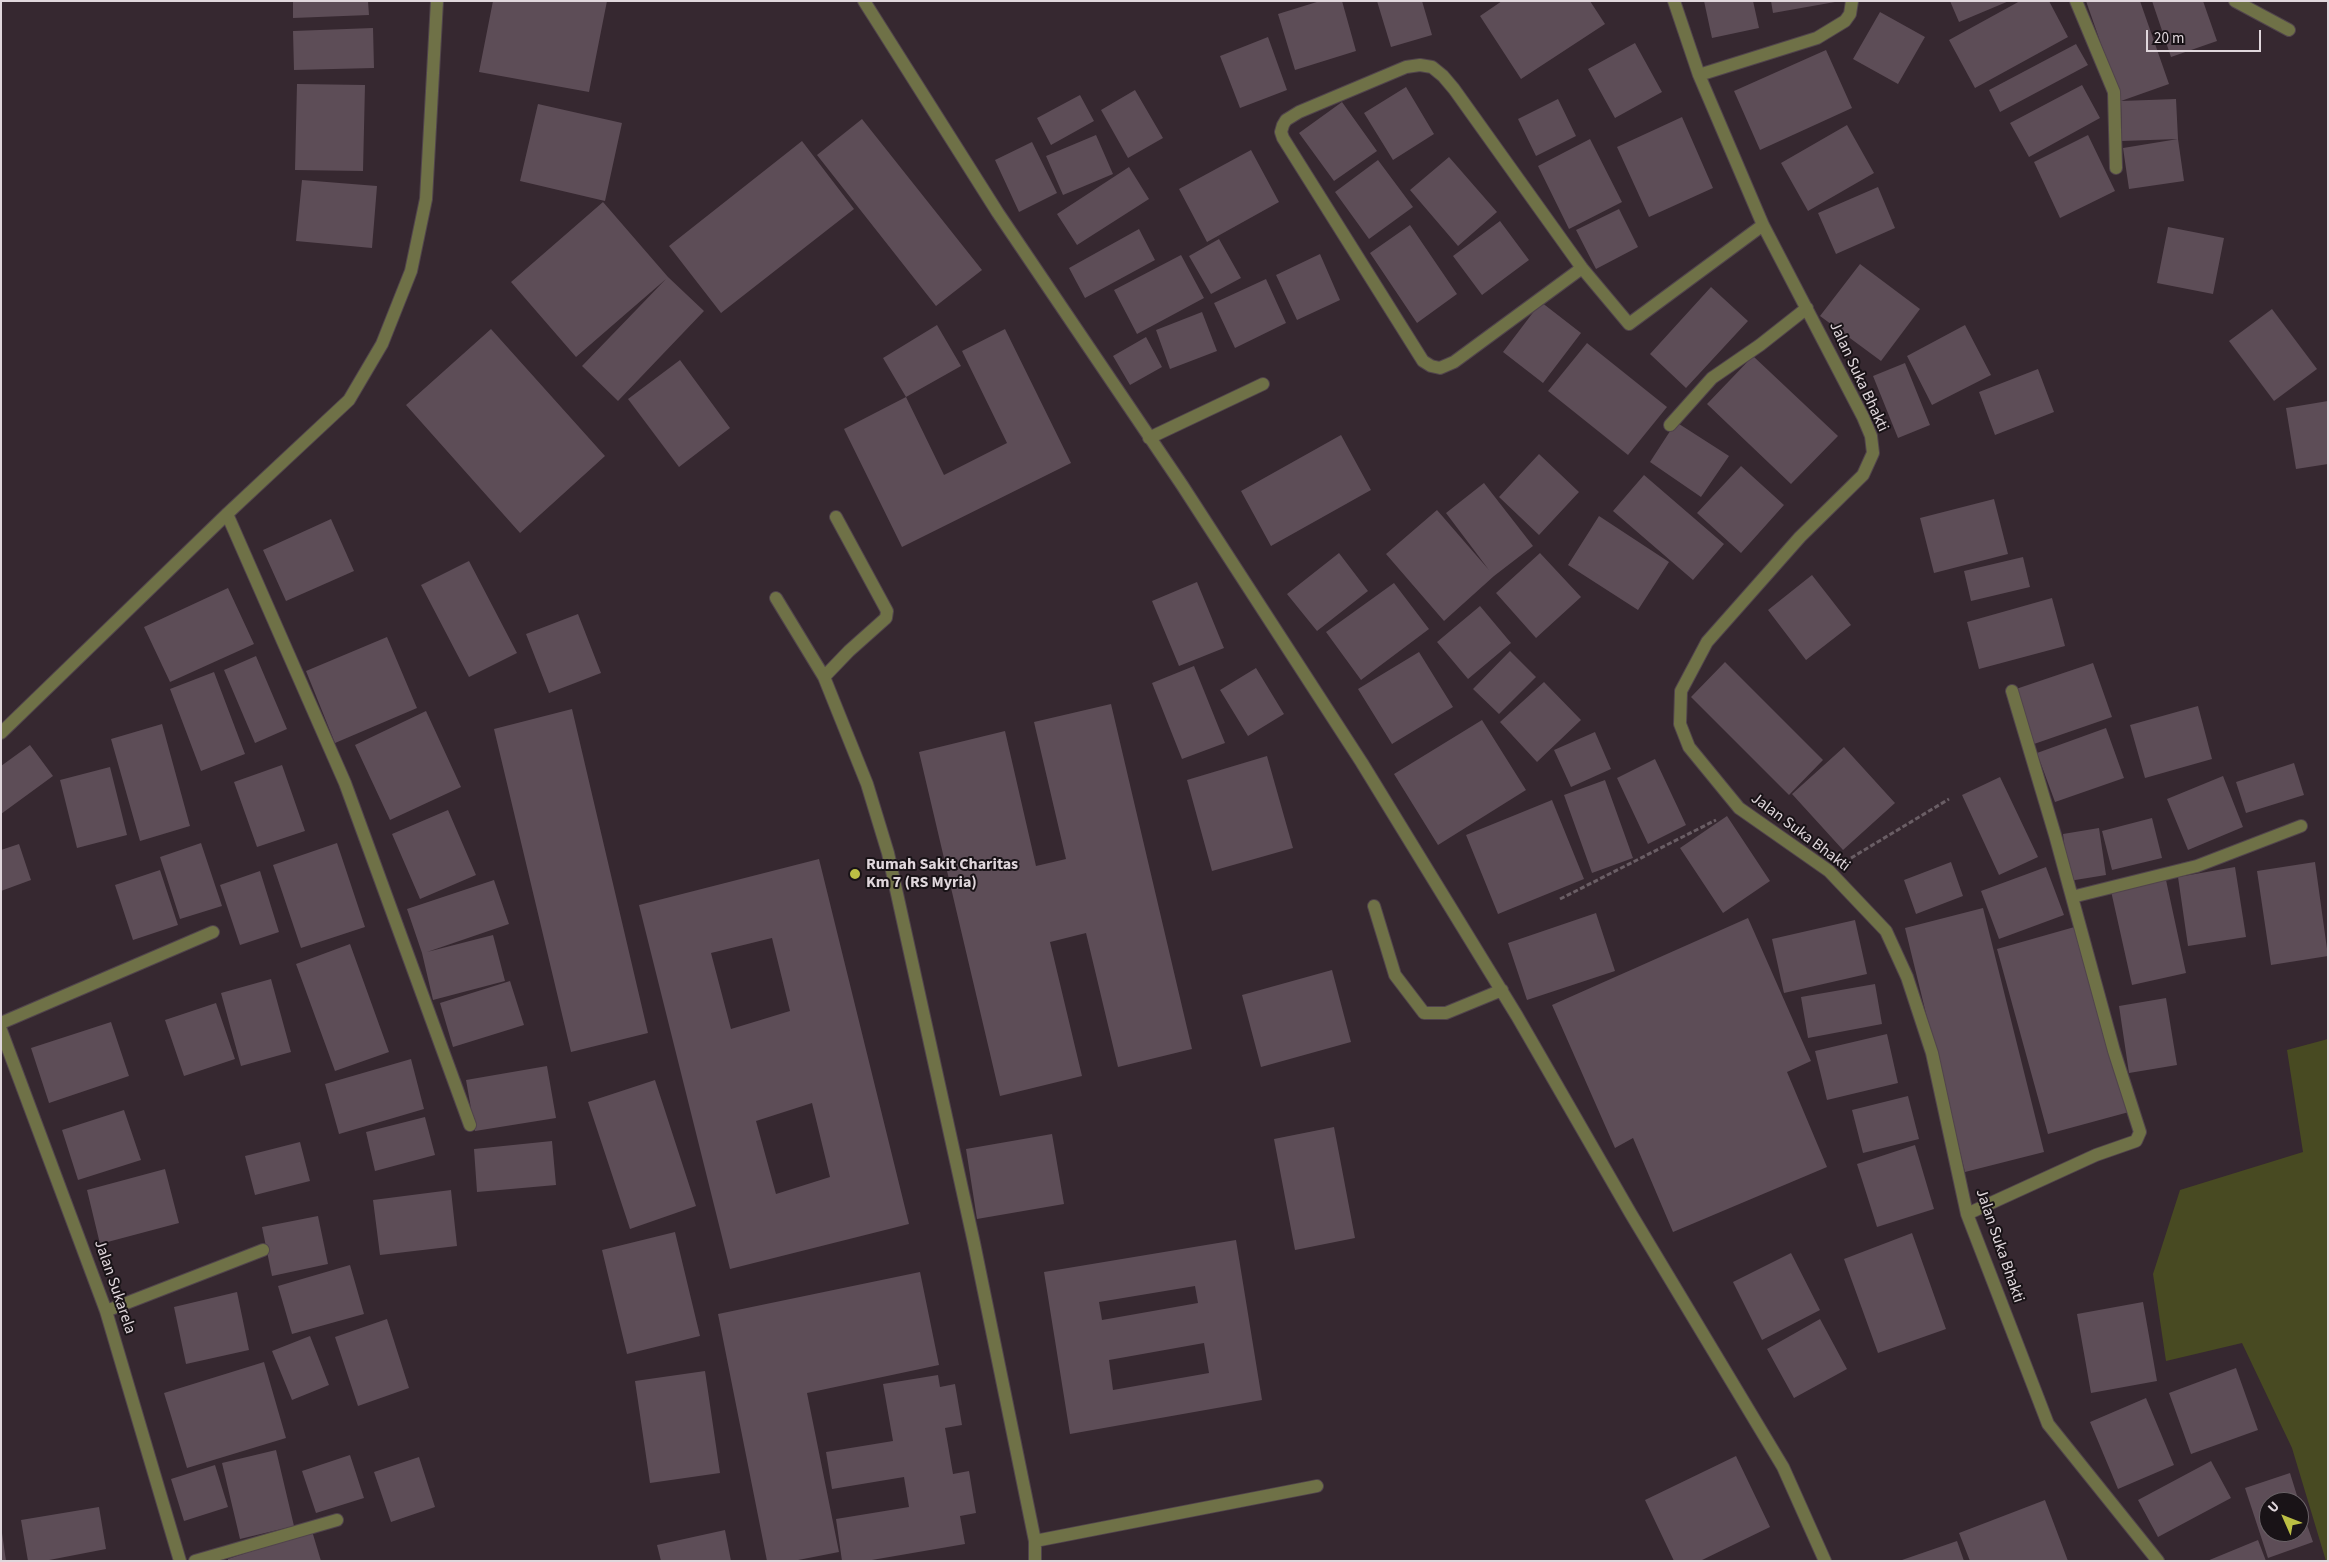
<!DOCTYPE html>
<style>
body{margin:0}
#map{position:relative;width:2329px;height:1562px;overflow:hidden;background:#362830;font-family:"Source Sans 3",sans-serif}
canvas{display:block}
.frame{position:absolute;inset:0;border:2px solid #e0d7dc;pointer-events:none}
.north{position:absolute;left:2259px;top:1492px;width:50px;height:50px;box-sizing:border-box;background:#191317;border:1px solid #696166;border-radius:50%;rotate:314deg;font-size:14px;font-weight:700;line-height:20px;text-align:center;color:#e0d7dc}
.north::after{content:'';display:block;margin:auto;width:18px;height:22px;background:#bcbf44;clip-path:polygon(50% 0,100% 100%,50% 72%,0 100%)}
.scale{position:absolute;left:2146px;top:30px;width:115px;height:22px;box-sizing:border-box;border:2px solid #e0d7dc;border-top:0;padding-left:6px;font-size:15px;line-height:18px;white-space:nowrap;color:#e0d7dc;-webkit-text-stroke:4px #191317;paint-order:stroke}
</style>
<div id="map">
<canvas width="2329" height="1562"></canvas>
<div class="frame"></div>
<div class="north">U</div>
<div class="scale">20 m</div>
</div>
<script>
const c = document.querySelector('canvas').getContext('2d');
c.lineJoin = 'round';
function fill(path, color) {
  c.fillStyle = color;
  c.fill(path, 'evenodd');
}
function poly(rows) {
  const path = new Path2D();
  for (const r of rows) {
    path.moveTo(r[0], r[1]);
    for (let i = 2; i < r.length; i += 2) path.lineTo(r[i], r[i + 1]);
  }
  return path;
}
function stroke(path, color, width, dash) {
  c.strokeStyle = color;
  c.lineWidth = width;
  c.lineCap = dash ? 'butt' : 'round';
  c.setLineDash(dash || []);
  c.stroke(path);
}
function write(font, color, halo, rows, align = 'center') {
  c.font = font + ' "Source Sans 3",sans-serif';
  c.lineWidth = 4;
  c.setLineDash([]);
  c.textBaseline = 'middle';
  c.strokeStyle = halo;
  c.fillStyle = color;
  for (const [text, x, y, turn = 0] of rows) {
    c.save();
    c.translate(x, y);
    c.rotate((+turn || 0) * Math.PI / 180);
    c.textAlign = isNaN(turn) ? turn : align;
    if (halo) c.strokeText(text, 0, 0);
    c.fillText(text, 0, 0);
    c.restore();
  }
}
fill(poly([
 [2328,1039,2328,1561,2326,1561,2292,1448,2242,1343,2166,1361,2153,1274,2180,1190,2303,1152,2287,1050]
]), '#484a22');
fill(poly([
 [293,1,368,1,369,15,293,18],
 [493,1,607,1,589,92,479,72],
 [1320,1,1342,1,1356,51,1295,70,1278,14],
 [1377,1,1422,1,1432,35,1391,47],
 [1502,1,1590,1,1605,24,1521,79,1480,16],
 [1704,1,1753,1,1759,28,1712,38],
 [1771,1,1835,1,1835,2,1773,13],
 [1950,1,2009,1,1959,22],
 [2020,1,2049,1,2068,37,1975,88,1949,40],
 [2086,1,2140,1,2169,84,2121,101],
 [2152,1,2203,1,2217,41,2171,57],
 [1880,12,1925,37,1898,84,1853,59],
 [373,28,374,68,294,70,293,31],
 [1268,37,1287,90,1240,108,1220,56],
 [1635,43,1662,92,1615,118,1588,69],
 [2076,44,2088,65,2000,112,1989,90],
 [1826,50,1852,108,1760,150,1734,91],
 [297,84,365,85,363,171,295,170],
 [2082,85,2100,118,2029,157,2010,123],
 [1406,87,1434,134,1393,160,1364,113],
 [1135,90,1163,138,1128,158,1101,110],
 [1080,95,1094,121,1051,145,1037,118],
 [1558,99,1576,136,1536,156,1518,119],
 [2176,99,2178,139,2122,141,2121,101],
 [1342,102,1377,151,1334,181,1299,133],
 [538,104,622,123,605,201,520,181],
 [1682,117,1713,188,1649,217,1617,147],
 [862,119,982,270,936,306,817,155],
 [1847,125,1874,173,1808,211,1781,163],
 [1096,135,1113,174,1063,195,1046,156],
 [2088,135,2115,191,2060,218,2034,162],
 [1590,139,1622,202,1569,229,1538,166],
 [2178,139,2184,181,2129,189,2123,148],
 [802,141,854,209,721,313,669,246],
 [1032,142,1057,193,1019,212,995,160],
 [1251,150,1279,202,1207,242,1179,189],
 [1449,157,1497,212,1458,246,1410,190],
 [1378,160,1413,207,1369,239,1335,192],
 [1129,167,1149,199,1077,245,1057,214],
 [302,180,377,186,372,248,296,241],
 [1878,187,1895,228,1836,254,1818,213],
 [603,202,668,277,704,311,618,401,582,366,666,279,576,357,511,282],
 [1619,209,1638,247,1596,269,1576,230],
 [1500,221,1529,260,1482,295,1453,256],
 [1410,225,1457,294,1417,323,1370,253],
 [2168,227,2224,238,2213,294,2157,283],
 [1139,229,1155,260,1085,298,1069,268],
 [1219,239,1241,278,1211,294,1189,256],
 [1320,254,1340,300,1297,320,1276,275],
 [1181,255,1204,298,1137,334,1114,290],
 [1860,264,1920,309,1881,361,1820,316],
 [1266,279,1286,323,1235,348,1214,303],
 [1711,287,1748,321,1686,388,1650,354],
 [1541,302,1581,333,1543,383,1503,352],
 [2272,309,2317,369,2274,401,2229,341],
 [1202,312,1217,351,1170,369,1156,330],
 [937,325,961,366,906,397,883,358],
 [1965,325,1991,375,1932,405,1907,356],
 [491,329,605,456,520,533,406,405],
 [1005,329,1071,463,902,547,844,429,906,397,944,475,1007,443,962,351],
 [1146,337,1162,367,1130,385,1113,356],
 [1587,343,1667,407,1628,455,1548,391],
 [1753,356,1838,436,1791,484,1707,404],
 [680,360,730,428,679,467,628,399],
 [1905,363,1930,425,1898,438,1873,376],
 [2038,369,2054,412,1995,435,1979,392],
 [2328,401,2328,464,2296,469,2286,408],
 [1676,422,1729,456,1701,497,1650,462],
 [1341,435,1371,490,1271,546,1241,491],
 [1539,454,1579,492,1539,535,1499,497],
 [1741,466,1784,505,1741,553,1697,513],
 [1644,475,1724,544,1693,580,1613,511],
 [1484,483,1533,546,1494,576,1444,621,1386,554,1437,510,1489,570,1446,513],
 [1994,499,2008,554,1934,573,1920,518],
 [1599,516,1669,562,1638,610,1568,565],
 [331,519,354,571,286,601,263,550],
 [1339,553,1368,591,1317,631,1287,594],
 [1540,553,1581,597,1536,638,1496,593],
 [2023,557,2030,587,1971,601,1964,571],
 [469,561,517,653,469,677,421,585],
 [1812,575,1851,625,1806,660,1768,610],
 [1197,582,1224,648,1179,666,1152,601],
 [1394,583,1429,629,1361,680,1326,632],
 [228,588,254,644,170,682,144,627],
 [2052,598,2065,646,1979,669,1967,622],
 [1480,606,1511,643,1468,679,1437,642],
 [578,614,601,673,549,693,526,634],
 [387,637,417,708,335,743,306,671],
 [1510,651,1536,677,1499,714,1473,689],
 [1419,652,1453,707,1392,744,1358,689],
 [256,656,287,729,255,743,224,670],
 [1725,662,1823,760,1789,795,1691,697],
 [2093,663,2112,717,2034,744,2016,689],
 [1194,666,1225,743,1182,759,1152,683],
 [1256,668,1284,714,1248,736,1220,690],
 [214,672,245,754,201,771,170,689],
 [1544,682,1581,720,1537,762,1500,722],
 [1111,704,1192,1049,1118,1067,1086,933,1050,942,1082,1076,1000,1096,919,752,1005,731,1036,866,1066,859,1034,722],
 [2198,706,2212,759,2145,778,2130,725],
 [572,709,648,1033,571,1052,494,729],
 [426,711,461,787,390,820,355,745],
 [1482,720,1526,790,1438,845,1394,774],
 [162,724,190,826,140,841,111,739],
 [2106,728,2124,778,2055,802,2037,753],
 [1595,732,1611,769,1571,787,1554,750],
 [30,745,53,776,1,814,1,766],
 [1844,747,1895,803,1843,850,1792,794],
 [1267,756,1293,848,1212,871,1187,780],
 [1655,759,1686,825,1648,844,1617,778],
 [2294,763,2304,795,2246,813,2236,782],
 [282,765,305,831,257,847,234,782],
 [110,767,127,835,77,848,60,780],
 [2223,776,2243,827,2188,850,2167,799],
 [2000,777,2038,857,1999,875,1962,795],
 [1605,780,1633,858,1592,873,1564,795],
 [1552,800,1584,879,1498,914,1466,835],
 [448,810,476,875,420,899,392,834],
 [1727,816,1770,881,1723,913,1680,848],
 [2152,818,2162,858,2112,870,2102,831],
 [2099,828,2106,875,2069,881,2063,834],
 [201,843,222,906,180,919,160,857],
 [337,843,365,927,301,948,273,865],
 [19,844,31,880,1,891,1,850],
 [819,859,909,1224,730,1269,639,905],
 [772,938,790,1011,731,1029,711,953],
 [812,1103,830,1177,776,1194,756,1121],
 [1951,862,1963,896,1916,914,1904,880],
 [2315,862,2328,956,2271,965,2257,871],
 [2046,867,2064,915,1999,939,1981,891],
 [2235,867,2246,937,2188,946,2178,877],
 [160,870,178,925,133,940,115,885],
 [260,871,279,932,240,945,220,885],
 [494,880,509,924,427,952,493,935,505,981,433,1000,422,953,407,909],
 [2166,880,2186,973,2132,985,2111,891],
 [1983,908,2044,1152,1965,1172,1905,928],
 [1596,913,1615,971,1527,1000,1508,943],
 [1748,918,1811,1061,1787,1072,1827,1167,1673,1232,1633,1138,1615,1148,1552,1005],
 [1855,920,1867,974,1784,993,1772,939],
 [2078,926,2129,1112,2048,1134,1997,949],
 [350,944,389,1052,335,1071,296,964],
 [1332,970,1351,1042,1261,1067,1242,995],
 [271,979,291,1052,241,1066,221,993],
 [510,981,524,1025,453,1047,440,1003],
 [1875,984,1882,1024,1808,1038,1801,997],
 [2166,998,2177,1065,2129,1073,2119,1006],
 [216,1003,235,1059,184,1076,165,1020],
 [111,1022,129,1076,49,1103,31,1048],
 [1887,1034,1898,1083,1827,1100,1815,1051],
 [411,1059,424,1109,339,1134,325,1084],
 [547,1066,556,1118,475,1131,466,1080],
 [655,1080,696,1206,630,1229,588,1102],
 [1908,1096,1919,1139,1863,1153,1852,1110],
 [124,1110,141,1160,78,1180,62,1130],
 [425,1117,435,1155,375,1171,366,1132],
 [1334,1127,1355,1238,1295,1250,1274,1139],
 [1052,1134,1064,1204,977,1219,966,1149],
 [552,1141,556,1185,477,1192,474,1149],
 [300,1142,310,1181,255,1195,245,1156],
 [1915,1145,1934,1209,1877,1227,1857,1164],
 [165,1169,179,1223,100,1244,87,1190],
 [451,1190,457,1246,380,1255,373,1200],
 [318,1216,328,1264,272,1276,262,1227],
 [675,1232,700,1336,627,1354,602,1250],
 [1912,1233,1946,1329,1878,1353,1844,1259],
 [1236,1240,1262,1400,1070,1434,1044,1272],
 [1195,1286,1198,1303,1102,1320,1099,1302],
 [1204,1343,1209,1373,1113,1390,1109,1360],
 [1791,1253,1820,1310,1762,1340,1733,1282],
 [350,1265,364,1314,292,1334,278,1286],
 [920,1272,939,1365,807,1393,839,1552,793,1561,767,1561,718,1314],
 [237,1292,249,1350,186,1364,174,1307],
 [2143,1302,2157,1381,2091,1393,2077,1314],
 [387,1319,409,1388,358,1406,335,1337],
 [1820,1319,1847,1369,1794,1398,1767,1349],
 [310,1336,329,1385,292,1400,272,1351],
 [264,1362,286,1438,187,1468,164,1393],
 [2236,1368,2258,1430,2191,1454,2169,1393],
 [705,1371,720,1473,650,1483,635,1381],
 [938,1375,940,1387,955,1384,962,1425,945,1428,953,1474,969,1471,976,1513,960,1516,965,1544,866,1561,842,1561,836,1519,909,1507,904,1477,832,1489,826,1452,893,1441,883,1384],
 [2146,1398,2174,1465,2118,1489,2090,1422],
 [276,1450,294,1526,240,1539,222,1463],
 [350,1455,364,1498,316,1513,302,1471],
 [1736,1456,1770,1527,1700,1561,1674,1561,1645,1500],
 [419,1457,435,1507,391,1522,374,1472],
 [2211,1461,2231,1498,2158,1537,2138,1500],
 [215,1465,228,1507,184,1521,171,1479],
 [2290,1473,2299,1502,2269,1502,2269,1532,2299,1532,2299,1502,2313,1542,2268,1558,2245,1488],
 [2045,1500,2068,1561,1970,1561,1959,1533],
 [99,1507,106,1549,44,1561,28,1561,21,1520],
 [725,1530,731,1561,661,1561,657,1545],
 [312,1531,321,1561,228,1561,228,1559],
 [1,1533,2,1533,6,1561,1,1561],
 [2258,1540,2266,1561,2207,1561],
 [1957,1541,1964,1561,1902,1561,1902,1560]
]), '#5d4d57');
const minor = poly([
 [864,1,998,213,1182,485,1362,763,1517,1016,1631,1214,1783,1467,1825,1561],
 [1674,1,1699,75,1763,225,1863,417,1871,436,1873,453,1863,475,1800,537,1707,642,1681,691,1680,724,1689,747,1739,808,1829,871,1886,931,1907,977,1932,1053,1967,1214,2048,1424,2158,1561],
 [2076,1,2114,92,2116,168],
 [2235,1,2289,30],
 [1699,75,1817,38,1845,21,1850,14,1852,1],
 [1582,268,1454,362,1440,368,1431,366,1423,361,1283,138,1281,132,1283,125,1286,120,1299,112,1406,67,1420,65,1432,67,1443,76,1454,89,1582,268,1629,324,1763,225],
 [1670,425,1712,378,1760,345,1807,308],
 [1149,438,1263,384],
 [227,514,345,783,470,1125],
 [776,598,824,677,867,784,888,853,974,1243,1035,1541,1035,1561],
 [824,677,849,651,886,618,887,611,836,517],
 [1,733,227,514,349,400,382,344,411,271,426,199,437,1],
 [2072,897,2197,866,2301,826],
 [1374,906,1395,975,1424,1013,1446,1013,1502,990],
 [1,1023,213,932],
 [1,1030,106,1311,180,1561],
 [1967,1214,2096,1155,2136,1141,2140,1132,2114,1051,2055,835,2012,691],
 [106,1311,263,1250],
 [1035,1541,1317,1486],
 [195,1561,337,1520]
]);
stroke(minor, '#51444c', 14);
stroke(poly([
 [1851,858,1949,799],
 [1560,899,1716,820]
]), '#6a5e65', 3, [5, 2.5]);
stroke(minor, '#6f7147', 12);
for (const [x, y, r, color] of [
 [855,874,6,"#bcbf44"]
]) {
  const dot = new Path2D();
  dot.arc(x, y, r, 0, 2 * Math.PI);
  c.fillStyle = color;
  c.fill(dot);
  stroke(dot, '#191317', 2);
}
write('16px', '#e0d7dc', '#191317', [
 ["Jalan Suka Bhakti",1858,377,65],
 ["Jalan Suka Bhakti",1800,833,37],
 ["Jalan Suka Bhakti",1999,1246,71],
 ["Jalan Sukarela",114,1287,71]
]);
write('bold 16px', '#e0d7dc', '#191317', [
 ["Rumah Sakit Charitas",866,865],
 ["Km 7 (RS Myria)",866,883]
], 'left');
</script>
